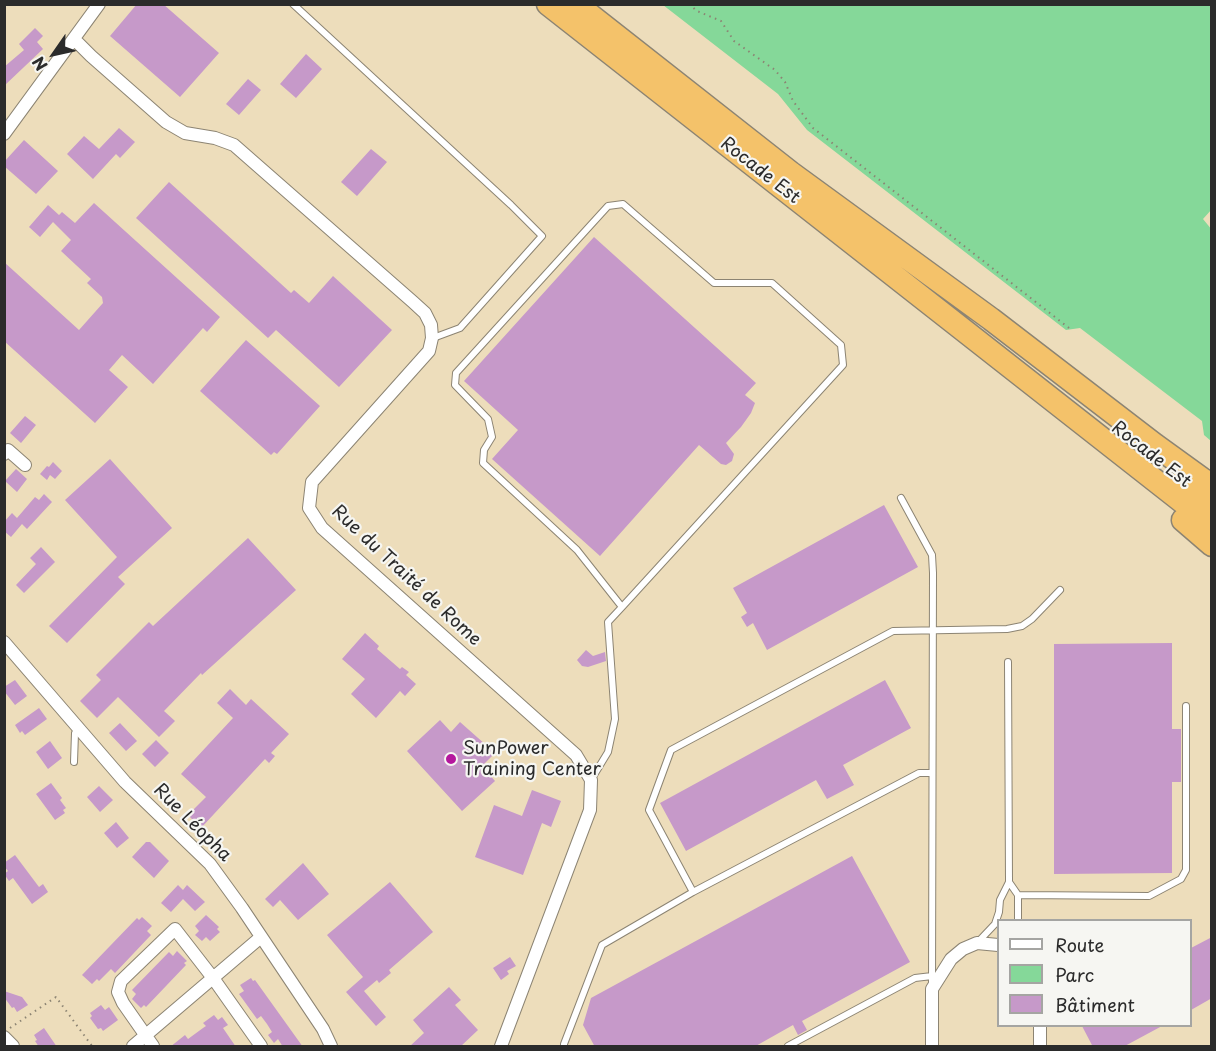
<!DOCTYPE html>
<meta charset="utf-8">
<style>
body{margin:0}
#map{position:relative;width:1216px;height:1051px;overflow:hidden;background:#edddbb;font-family:"Playpen Sans",sans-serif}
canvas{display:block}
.frame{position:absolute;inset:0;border:6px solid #2b2b2b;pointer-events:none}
.legend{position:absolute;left:997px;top:919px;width:195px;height:108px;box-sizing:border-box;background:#f6f6f2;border:2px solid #a5a5a2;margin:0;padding:8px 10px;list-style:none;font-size:18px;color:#2b2b2b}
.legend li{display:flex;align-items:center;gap:12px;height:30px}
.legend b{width:30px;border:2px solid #a5a5a2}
.north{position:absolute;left:24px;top:24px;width:60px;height:60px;-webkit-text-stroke:4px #f6f6f2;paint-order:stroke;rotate:236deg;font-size:16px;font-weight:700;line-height:24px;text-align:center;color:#2b2b2b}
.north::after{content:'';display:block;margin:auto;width:21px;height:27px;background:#2b2b2b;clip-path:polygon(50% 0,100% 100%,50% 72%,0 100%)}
</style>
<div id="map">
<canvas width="1216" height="1051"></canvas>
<div class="frame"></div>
<ul class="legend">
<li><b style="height:8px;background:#fff"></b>Route</li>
<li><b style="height:16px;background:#85d899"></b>Parc</li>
<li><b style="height:16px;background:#c699c9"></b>Bâtiment</li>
</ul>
<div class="north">N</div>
</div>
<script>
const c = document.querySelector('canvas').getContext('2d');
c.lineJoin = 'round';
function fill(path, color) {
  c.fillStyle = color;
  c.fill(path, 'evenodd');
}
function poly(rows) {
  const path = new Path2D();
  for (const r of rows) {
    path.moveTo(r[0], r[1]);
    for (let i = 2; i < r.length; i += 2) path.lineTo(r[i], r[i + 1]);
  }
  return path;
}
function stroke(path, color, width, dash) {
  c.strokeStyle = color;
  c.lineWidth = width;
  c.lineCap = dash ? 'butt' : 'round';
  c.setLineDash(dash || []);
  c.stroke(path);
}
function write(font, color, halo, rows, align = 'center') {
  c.font = font + ' "Playpen Sans",sans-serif';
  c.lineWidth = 4.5;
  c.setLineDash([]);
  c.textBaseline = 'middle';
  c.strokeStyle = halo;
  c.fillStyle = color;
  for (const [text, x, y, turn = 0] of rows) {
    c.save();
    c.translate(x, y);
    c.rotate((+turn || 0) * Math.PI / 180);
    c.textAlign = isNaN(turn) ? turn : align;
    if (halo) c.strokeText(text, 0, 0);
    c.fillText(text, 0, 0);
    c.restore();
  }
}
fill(poly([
 [663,5,1211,5,1212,209,1203,219,1212,230,1211,441,1204,435,1202,421,1080,328,1066,330,807,130,778,94]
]), '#85d899');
fill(poly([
 [137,4,163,4,219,53,180,97,110,36],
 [35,28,43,36,37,42,43,49,4,86,4,67,24,50,19,44],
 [306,54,322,69,296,98,280,84],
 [248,79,261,90,239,115,226,104],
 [119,128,135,142,120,158,116,154,93,179,67,154,84,136,99,149],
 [24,140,58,171,36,194,4,166,4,162],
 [371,149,387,162,357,196,341,182],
 [169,182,291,293,294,290,309,303,333,276,392,330,339,387,276,330,268,338,136,218],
 [94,203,220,317,207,332,203,328,153,384,122,355,109,370,128,387,95,423,4,341,4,262,79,330,103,303,102,297,87,283,91,279,61,251,71,240,53,222,40,237,29,227,48,205,59,215,62,212,75,223],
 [594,237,756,383,745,395,755,403,751,413,741,427,726,443,734,454,732,461,726,465,721,464,699,445,600,556,492,459,518,430,464,381],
 [246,340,320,406,277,454,274,452,271,455,200,391],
 [25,416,36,425,21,443,10,433],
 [110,459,172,528,118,577,125,584,67,643,49,626,117,557,65,500],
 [53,462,62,471,55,479,50,475,47,480,40,474,47,466,49,467],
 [16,469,27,479,17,492,5,481],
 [44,494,52,502,27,529,22,524,11,537,4,531,4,522,12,513,17,518,35,497,39,500],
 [884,505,918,567,767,650,753,623,747,627,741,617,747,613,733,588],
 [248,538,296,590,202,675,201,673,164,711,175,721,159,737,118,697,97,718,80,701,101,680,96,675,149,622,153,626],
 [41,547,55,562,24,593,16,585,36,564,30,558],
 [365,633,379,646,377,649,400,669,402,667,409,672,406,675,416,684,405,696,400,691,376,718,351,694,365,679,342,659],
 [1172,643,1172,729,1181,729,1181,782,1172,782,1172,873,1054,874,1054,644],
 [586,650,593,656,605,652,606,661,588,667,582,666,577,660],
 [15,680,27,696,15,705,4,691,4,687],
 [885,680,911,728,843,765,854,785,827,799,816,780,686,851,660,803],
 [230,689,246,705,251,699,289,734,271,753,275,756,269,763,265,759,201,828,188,815,206,797,181,774,233,718,217,703],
 [39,708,47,719,25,735,22,731,20,733,15,725],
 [440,720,451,732,460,722,495,753,482,766,495,781,462,811,407,751],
 [120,723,137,741,126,751,109,733],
 [156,740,169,753,155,767,142,754],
 [50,741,62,758,48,769,36,752],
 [51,783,62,798,60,800,66,808,63,810,65,813,55,820,36,794],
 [99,786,113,800,100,812,87,797],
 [532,790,561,801,551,827,542,823,523,875,475,857,494,805,522,816],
 [116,822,129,838,117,848,104,833],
 [146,842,150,842,169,861,154,878,132,857],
 [15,855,39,887,43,884,48,892,32,904,13,878,9,881,4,874,8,871,4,866,4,863],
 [852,856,910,962,802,1021,807,1030,798,1035,793,1025,754,1047,595,1047,583,1025,591,998],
 [303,863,329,894,298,920,280,900,273,907,265,899],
 [390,882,433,932,389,970,391,973,379,983,377,980,364,991,386,1017,376,1026,346,992,363,977,327,935],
 [178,885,183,890,187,885,205,902,195,911,183,899,171,912,161,903],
 [206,915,219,927,217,929,220,932,210,941,206,937,202,941,195,935,199,931,195,926],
 [142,917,152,926,147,931,151,935,115,973,111,969,99,981,97,979,92,984,82,975,137,918,139,920],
 [1212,937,1212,998,1191,1010,1191,948],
 [177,951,187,961,184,963,186,965,146,1007,144,1005,141,1008,132,999,136,994,132,990,169,952,173,956],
 [510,957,516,966,507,971,509,974,501,980,493,968],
 [251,978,253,981,255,980,303,1047,283,1047,278,1039,274,1043,268,1035,272,1032,267,1024,261,1016,257,1019,239,994,244,991,240,985],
 [449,987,461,1000,455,1005,478,1030,460,1047,409,1047,424,1033,413,1020],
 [4,991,22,997,28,1005,17,1012,14,1007,12,1008,4,997],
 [101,1005,105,1010,109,1007,118,1020,103,1031,101,1028,98,1029,90,1018,92,1016,90,1013],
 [214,1015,218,1020,222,1017,228,1025,223,1028,236,1047,170,1047,185,1035,188,1039,203,1028,206,1026,203,1023],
 [1082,1026,1162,1026,1123,1047,1093,1047],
 [44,1028,57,1047,39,1047,35,1041,37,1040,34,1035]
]), '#c699c9');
const lane = poly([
 [293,4,511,205,542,236,460,328,433,338],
 [901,498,932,555,933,573,932,986],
 [74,762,75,733,79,729],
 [591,780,608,752,615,719,608,622,622,607,843,365,841,345,772,283,714,283,623,204,608,206,456,373,455,385,488,419,492,437,484,450,483,463,577,550,622,607],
 [1009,882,1018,895,1018,920],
 [693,892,649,810,671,750,893,631,1007,629,1022,626,1032,619,1060,590],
 [1018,895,1149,896,1181,879,1186,870,1186,706],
 [977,943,995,924,999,912,1000,900,1009,882,1008,662],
 [564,1046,564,1044,602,945,693,892,919,773,932,773],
 [788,1046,915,978,932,976]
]);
const street = poly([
 [74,39,91,56,166,122,185,133,215,138,234,145,413,302,425,313,431,325,432,338,429,351,312,482,309,508,322,528,576,755,591,780,590,810,501,1046],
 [4,134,99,4],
 [4,454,8,450,25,465],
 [4,642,125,782,210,864,242,908,323,1029,331,1046],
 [1040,1026,1040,1046],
 [4,1037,13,1046],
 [133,1046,261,937],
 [153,1046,123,1003,118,992,121,981,175,929,213,978,261,1046],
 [932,1046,932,989,951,959,963,949,977,943,998,945]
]);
const highway = poly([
 [548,4,1212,525],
 [576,4,791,173,991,319,1155,445,1202,479,1212,485],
 [1183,481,1212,503],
 [1183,520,1212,545]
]);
stroke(lane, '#8c8473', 8);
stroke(street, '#8c8473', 14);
stroke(highway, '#8c8473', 25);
stroke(poly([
 [689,4,697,11,721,21,734,41,775,70,785,82,793,101,813,128,1069,328],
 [10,1028,56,997,92,1046]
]), '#8c8473', 2, [1.5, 4.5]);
stroke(lane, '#fff', 6);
stroke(street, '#fff', 12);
stroke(highway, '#f4c26a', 22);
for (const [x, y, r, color] of [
 [451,759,6,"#b5179e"]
]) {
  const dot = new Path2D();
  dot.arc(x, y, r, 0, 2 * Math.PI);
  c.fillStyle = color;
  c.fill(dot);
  stroke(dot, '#f6f6f2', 2);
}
write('18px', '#2b2b2b', '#f6f6f2', [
 ["Rocade Est",760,171,38],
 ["Rocade Est",1151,455,38],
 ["Rue du Traité de Rome",406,576,43],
 ["Rue Léopha",192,823,45]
]);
write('18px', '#2b2b2b', '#f6f6f2', [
 ["SunPower",463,749],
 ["Training Center",463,770]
], 'left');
</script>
